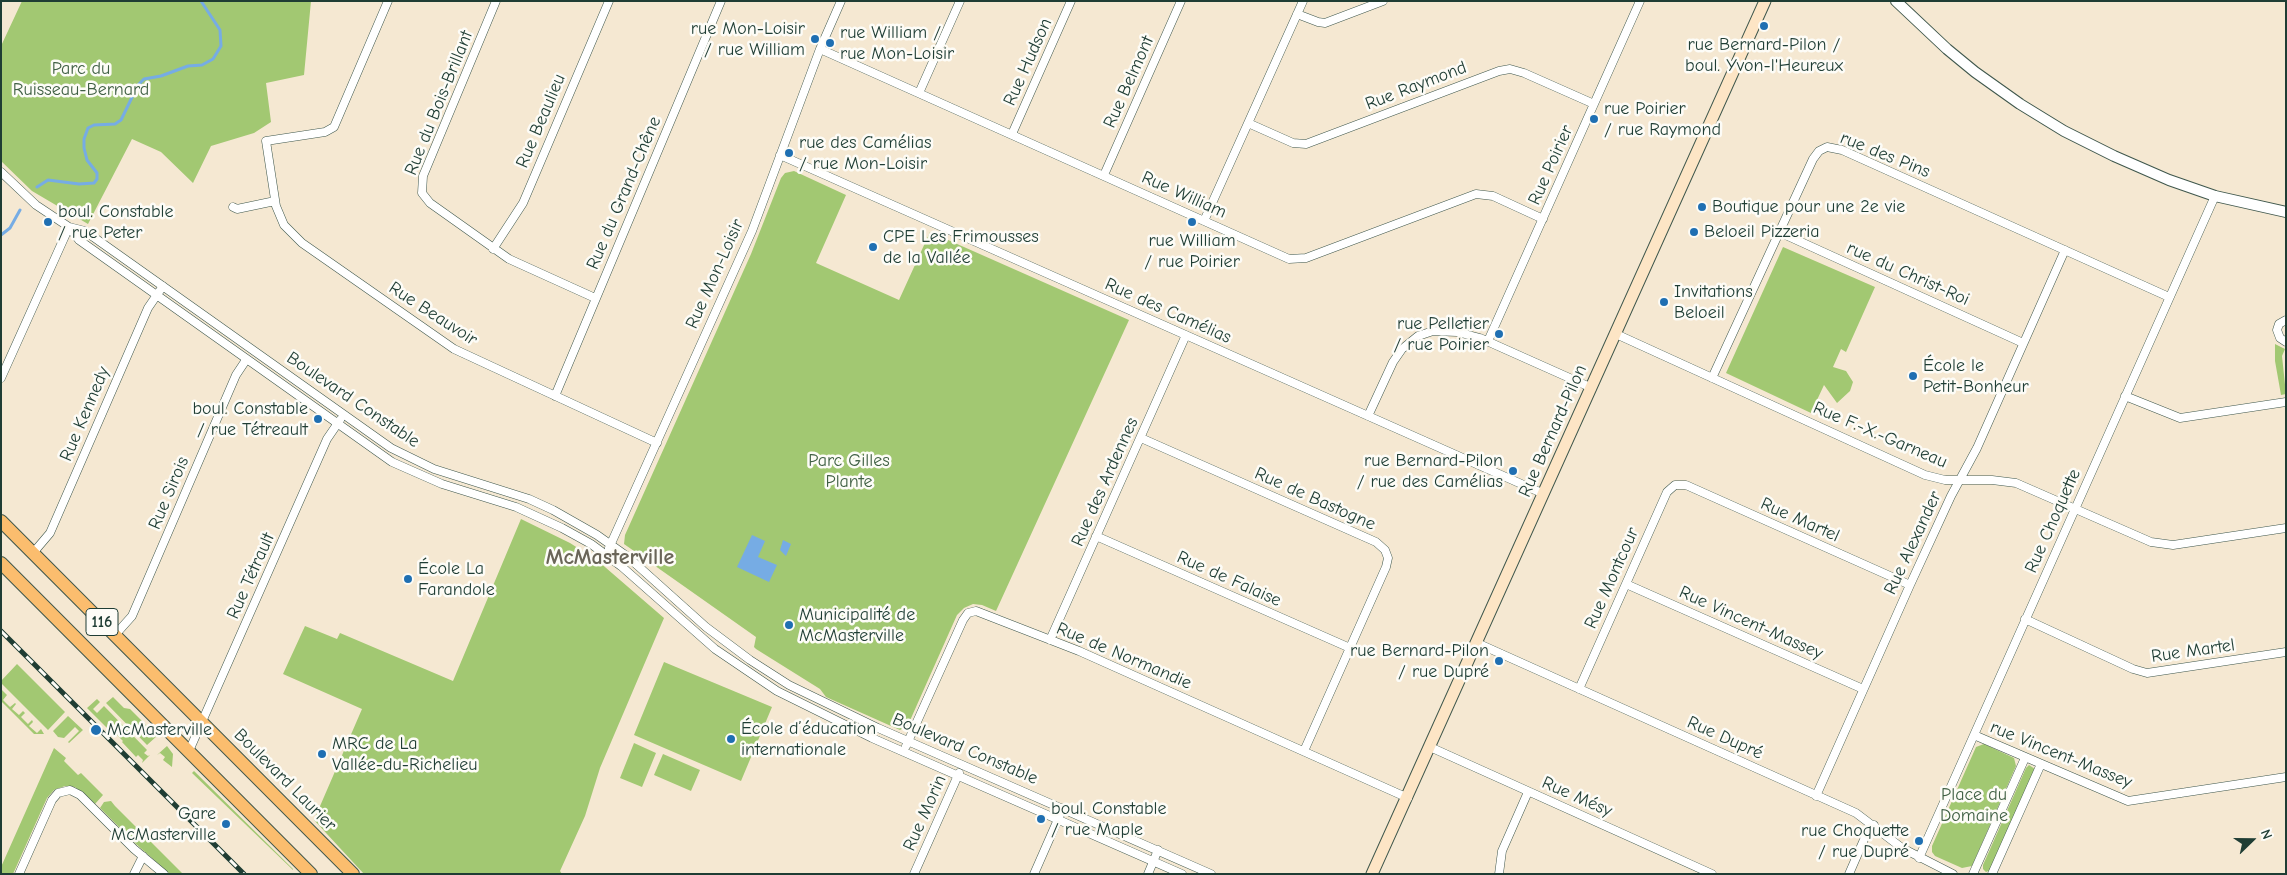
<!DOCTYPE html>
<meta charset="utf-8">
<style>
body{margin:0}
#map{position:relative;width:2287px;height:875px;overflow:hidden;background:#f5e8d2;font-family:"Comic Neue",sans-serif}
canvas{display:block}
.frame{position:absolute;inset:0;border:2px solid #1f3d34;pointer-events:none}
.north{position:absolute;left:2227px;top:815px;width:50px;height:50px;-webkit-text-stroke:4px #fdfcf7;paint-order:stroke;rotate:68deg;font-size:14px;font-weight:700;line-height:20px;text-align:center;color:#1f3d34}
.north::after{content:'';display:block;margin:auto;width:18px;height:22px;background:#1f3d34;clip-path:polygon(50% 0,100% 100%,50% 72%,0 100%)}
</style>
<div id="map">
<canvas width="2287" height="875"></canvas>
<div class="frame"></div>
<div class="north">N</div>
</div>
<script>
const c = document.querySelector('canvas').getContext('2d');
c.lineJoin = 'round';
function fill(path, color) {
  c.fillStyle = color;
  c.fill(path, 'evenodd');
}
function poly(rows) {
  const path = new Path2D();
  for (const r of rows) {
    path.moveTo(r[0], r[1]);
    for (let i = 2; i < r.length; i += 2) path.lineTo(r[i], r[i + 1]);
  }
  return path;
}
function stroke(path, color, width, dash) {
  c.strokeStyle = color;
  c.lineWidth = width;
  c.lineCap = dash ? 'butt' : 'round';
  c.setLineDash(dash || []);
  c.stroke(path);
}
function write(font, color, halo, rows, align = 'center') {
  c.font = font + ' "Comic Neue",sans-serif';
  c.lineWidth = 5;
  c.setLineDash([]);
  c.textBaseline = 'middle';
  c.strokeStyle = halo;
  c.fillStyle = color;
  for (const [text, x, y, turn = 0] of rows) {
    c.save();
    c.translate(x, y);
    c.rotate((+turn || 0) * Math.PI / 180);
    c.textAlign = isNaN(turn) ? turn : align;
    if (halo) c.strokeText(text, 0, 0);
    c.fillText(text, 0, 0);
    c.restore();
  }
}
fill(poly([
 [22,1,311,1,304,75,266,83,271,122,254,133,211,146,193,183,161,152,132,139,88,224,32,191,1,161,1,46],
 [794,171,846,195,816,263,899,300,930,232,1129,320,996,611,982,605,973,604,964,608,957,615,908,725,900,730,826,697,820,689,756,649,754,647,756,637,624,544,625,535,751,254,781,178,785,173],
 [1783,247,1875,287,1846,352,1841,349,1833,367,1846,371,1853,382,1850,391,1837,403,1824,385,1811,413,1726,373],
 [2275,344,2285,349,2282,356,2286,394,2281,395,2275,361],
 [521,519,570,543,598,561,664,618,600,768,585,816,560,871,562,874,364,874,314,820,362,709,283,674,305,626,337,639,340,633,453,681],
 [664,662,772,707,741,781,634,735],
 [17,664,65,712,48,730,1,683,1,681],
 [1,689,7,695,3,700,10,707,15,703,16,704,12,709,19,715,23,711,25,713,21,717,28,724,32,720,33,722,29,726,37,733,41,729,44,734,34,734,1,701],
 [113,697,124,708,130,709,157,736,147,745,106,703],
 [97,699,100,702,93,709,97,713,104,706,147,750,144,753,148,756,150,755,142,763,143,760,138,755,136,757,122,742,123,741,117,735,115,736,87,708],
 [68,716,83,730,69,743,68,742,79,731,75,727,64,738,58,737,53,731],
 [634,743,656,753,642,787,620,778],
 [1984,744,2014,758,2016,766,1972,866,1962,868,1935,856,1932,852,1932,846,1976,747],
 [167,746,173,754,172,767,163,760,165,757,160,753,157,755],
 [54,748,66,758,64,761,78,775,81,773,103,795,95,804,75,787,65,786,54,790,47,798,13,874,1,874,1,867],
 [663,754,700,770,691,791,654,775],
 [2029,765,2035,769,1991,870,1986,872,1983,869,1983,865,2026,768],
 [194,771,293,869,293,870,192,773],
 [111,801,115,806,183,874,170,874,136,844,100,808,104,802]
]), '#a2c872');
fill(poly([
 [752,535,765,541,758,557,777,565,769,582,737,567],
 [783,540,791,544,786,556,780,550]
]), '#76ace4');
stroke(poly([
 [37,187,48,180,79,184,94,183,97,179,97,173,87,160,84,148,84,139,88,128,94,125,115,124,121,120,138,85,144,79,161,76,188,66,202,65,213,59,221,46,220,30,201,1],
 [1,235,10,228,20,210]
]), '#76ace4', 3);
const minor = poly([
 [388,1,334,127,325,132,266,141,276,206,284,225,302,243,454,349,657,443],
 [496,1,423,176,422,193,430,203,509,259,595,298],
 [1297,14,1318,22,1325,23,1383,1],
 [820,49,1289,259,1306,258,1476,194,1493,196,1543,219],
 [919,93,960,1],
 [1248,123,1293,143,1306,144,1499,71,1510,69,1524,73,1594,104],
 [1012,134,1071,1],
 [780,155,1544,494],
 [1,172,36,205,69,227,85,231,391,448,434,469,529,499,553,510,597,535,628,557,706,627,750,660,789,685,878,728,1211,874],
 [1104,175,1181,1],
 [233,207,237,209,275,201],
 [1204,221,1303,1],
 [69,227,79,240,392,462,442,484,516,507,562,528,591,544,621,566,715,649,777,691,872,738,1182,874],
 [1779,232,2023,343],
 [493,249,523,203,609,1],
 [2286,320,2279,324,2277,330,2280,338,2286,342],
 [1616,334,1925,475,1945,480,1992,480,2016,483,2151,542,2173,545,2286,528],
 [1488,341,1640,1],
 [1,378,69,227],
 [1712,378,1813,159,1819,151,1827,147,1842,150,2169,297],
 [555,396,721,1],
 [2125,396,2180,418,2286,402],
 [1368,416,1393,362,1402,349,1418,336,1433,331,1457,332,1480,338,1592,388],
 [1141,438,1376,542,1385,550,1388,558,1386,567,1304,751],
 [1096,536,1350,648],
 [609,548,752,231,820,49,841,1],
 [33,553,50,533,148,308,163,286],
 [1626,584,1863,689],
 [2025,619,2133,669,2147,673,2286,652],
 [115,635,132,616,236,375,246,360],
 [1050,640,1186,335],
 [1477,643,1856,813,1902,848,1953,874],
 [1579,689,1667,492,1675,485,1686,485,1910,585],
 [1974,735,2128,801,2286,777],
 [906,746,963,620,968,613,976,611,1079,651,1408,798],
 [1430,747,1712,874],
 [189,751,327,439,340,420],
 [1816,796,1910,585,1951,496,1977,448,2065,250],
 [1919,858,2215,196],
 [19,874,52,800,58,793,70,790,80,795,134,849,164,874],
 [134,874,143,856],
 [914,874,959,773],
 [1034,874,1063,808],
 [1148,874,1158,850],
 [1499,874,1502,851,1528,792],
 [1849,874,1866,835,1874,825],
 [1973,874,2025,758],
 [1992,874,2041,764]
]);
const tertiary = poly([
 [1896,1,1947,49,1975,72,2020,104,2064,131,2114,156,2169,180,2215,196,2286,212]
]);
const secondary = poly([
 [1372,874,1765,1]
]);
const primary = poly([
 [1,521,353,874],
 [1,563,311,874]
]);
stroke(minor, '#3f574c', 9);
stroke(tertiary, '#3f574c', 12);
stroke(secondary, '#3f574c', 13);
stroke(primary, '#3f574c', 14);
stroke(minor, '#fff', 8);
stroke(tertiary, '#fff', 10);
stroke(secondary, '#fde5c5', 11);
stroke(primary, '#fbbd6e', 12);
const rail = poly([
 [1,631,244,874]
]);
stroke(rail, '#1f3d34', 5);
stroke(rail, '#fdfcf7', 3, [9]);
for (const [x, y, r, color] of [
 [1764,26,5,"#1f6fb2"],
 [815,39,5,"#1f6fb2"],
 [830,43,5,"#1f6fb2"],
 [1594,119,5,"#1f6fb2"],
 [789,153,5,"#1f6fb2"],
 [1702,207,5,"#1f6fb2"],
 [48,222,5,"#1f6fb2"],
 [1192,222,5,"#1f6fb2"],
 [1694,232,5,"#1f6fb2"],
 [873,247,5,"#1f6fb2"],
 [1664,302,5,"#1f6fb2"],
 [1499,334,5,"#1f6fb2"],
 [1913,376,5,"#1f6fb2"],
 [318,419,5,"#1f6fb2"],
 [1513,471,5,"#1f6fb2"],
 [408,579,5,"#1f6fb2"],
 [789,625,5,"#1f6fb2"],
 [1499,661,5,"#1f6fb2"],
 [96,730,6,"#1f6fb2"],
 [731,739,5,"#1f6fb2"],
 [322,754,5,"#1f6fb2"],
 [1041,819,5,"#1f6fb2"],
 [226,824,5,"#1f6fb2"],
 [1919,841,5,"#1f6fb2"]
]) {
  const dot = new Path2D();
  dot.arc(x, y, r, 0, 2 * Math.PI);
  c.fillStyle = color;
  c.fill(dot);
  stroke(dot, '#fdfcf7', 2);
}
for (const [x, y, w] of [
 [102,622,32]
]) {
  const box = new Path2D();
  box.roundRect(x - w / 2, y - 13.5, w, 27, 4);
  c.fillStyle = '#fdfcf7';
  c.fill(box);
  stroke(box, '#1f3d34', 1);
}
write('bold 16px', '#1f3d34', null, [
 ["116",102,622]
]);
write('18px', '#1f3d34', '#fdfcf7', [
 ["rue Mon-Loisir",805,29,"right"],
 ["/ rue William",805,50,"right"],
 ["rue William /",840,33],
 ["rue Mon-Loisir",840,54],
 ["rue Bernard-Pilon /",1764,45,"center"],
 ["boul. Yvon-l'Heureux",1764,66,"center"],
 ["rue Poirier",1604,109],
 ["/ rue Raymond",1604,130],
 ["rue des Camélias",799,143],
 ["/ rue Mon-Loisir",799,164],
 ["Boutique pour une 2e vie",1712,207],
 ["boul. Constable",58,212],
 ["/ rue Peter",58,233],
 ["Beloeil Pizzeria",1704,232],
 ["CPE Les Frimousses",883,237],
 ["de la Vallée",883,258],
 ["rue William",1192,241,"center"],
 ["/ rue Poirier",1192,262,"center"],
 ["Invitations",1674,292],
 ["Beloeil",1674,313],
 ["rue Pelletier",1489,324,"right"],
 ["/ rue Poirier",1489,345,"right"],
 ["École le",1923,366],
 ["Petit-Bonheur",1923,387],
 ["boul. Constable",308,409,"right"],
 ["/ rue Tétreault",308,430,"right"],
 ["rue Bernard-Pilon",1503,461,"right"],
 ["/ rue des Camélias",1503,482,"right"],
 ["École La",418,569],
 ["Farandole",418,590],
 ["Municipalité de",799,615],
 ["McMasterville",799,636],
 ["rue Bernard-Pilon",1489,651,"right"],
 ["/ rue Dupré",1489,672,"right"],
 ["École d’éducation",741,729],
 ["internationale",741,750],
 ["McMasterville",107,730],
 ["MRC de La",332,744],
 ["Vallée-du-Richelieu",332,765],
 ["boul. Constable",1051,809],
 ["/ rue Maple",1051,830],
 ["Gare",216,814,"right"],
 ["McMasterville",216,835,"right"],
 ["rue Choquette",1909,831,"right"],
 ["/ rue Dupré",1909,852,"right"]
], 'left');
write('18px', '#1f3d34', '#fdfcf7', [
 ["Rue Hudson",1028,62,-66],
 ["Rue Belmont",1129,82,-66],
 ["Rue Raymond",1416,86,-21],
 ["Rue du Bois-Brillant",439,103,-68],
 ["Rue Beaulieu",541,121,-67],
 ["rue des Pins",1885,155,22],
 ["Rue Poirier",1551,165,-66],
 ["Rue du Grand-Chêne",624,193,-67],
 ["Rue William",1184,195,24],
 ["Rue Mon-Loisir",715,274,-66],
 ["rue du Christ-Roi",1908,274,24],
 ["Rue des Camélias",1168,311,24],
 ["Rue Beauvoir",433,314,33],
 ["Boulevard Constable",353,400,34],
 ["Rue Kennedy",85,414,-67],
 ["Rue Bernard-Pilon",1553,431,-66],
 ["Rue F.-X.-Garneau",1880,435,23],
 ["Rue des Ardennes",1105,482,-66],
 ["Rue Sirois",169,493,-67],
 ["Rue de Bastogne",1315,499,24],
 ["Rue Martel",1800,520,24],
 ["Rue Choquette",2053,521,-66],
 ["Rue Alexander",1913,543,-65],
 ["Rue Tétrault",251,576,-66],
 ["Rue Montcour",1612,578,-66],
 ["Rue de Falaise",1229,579,24],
 ["Rue Vincent-Massey",1751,623,24],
 ["Rue Martel",2193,651,-8],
 ["Rue de Normandie",1124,656,23],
 ["Rue Dupré",1725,738,24],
 ["Boulevard Constable",965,749,23],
 ["rue Vincent-Massey",2061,755,22],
 ["Boulevard Laurier",285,780,45],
 ["Rue Mésy",1577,797,24],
 ["Rue Morin",925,813,-66]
]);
write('18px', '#406044', '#fdfcf7', [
 ["Parc du",81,69],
 ["Ruisseau-Bernard",81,90],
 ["Parc Gilles",849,461],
 ["Plante",849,482],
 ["Place du",1974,795],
 ["Domaine",1974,816]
]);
write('bold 22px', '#6a6558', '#fdfcf7', [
 ["McMasterville",610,558]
]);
</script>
